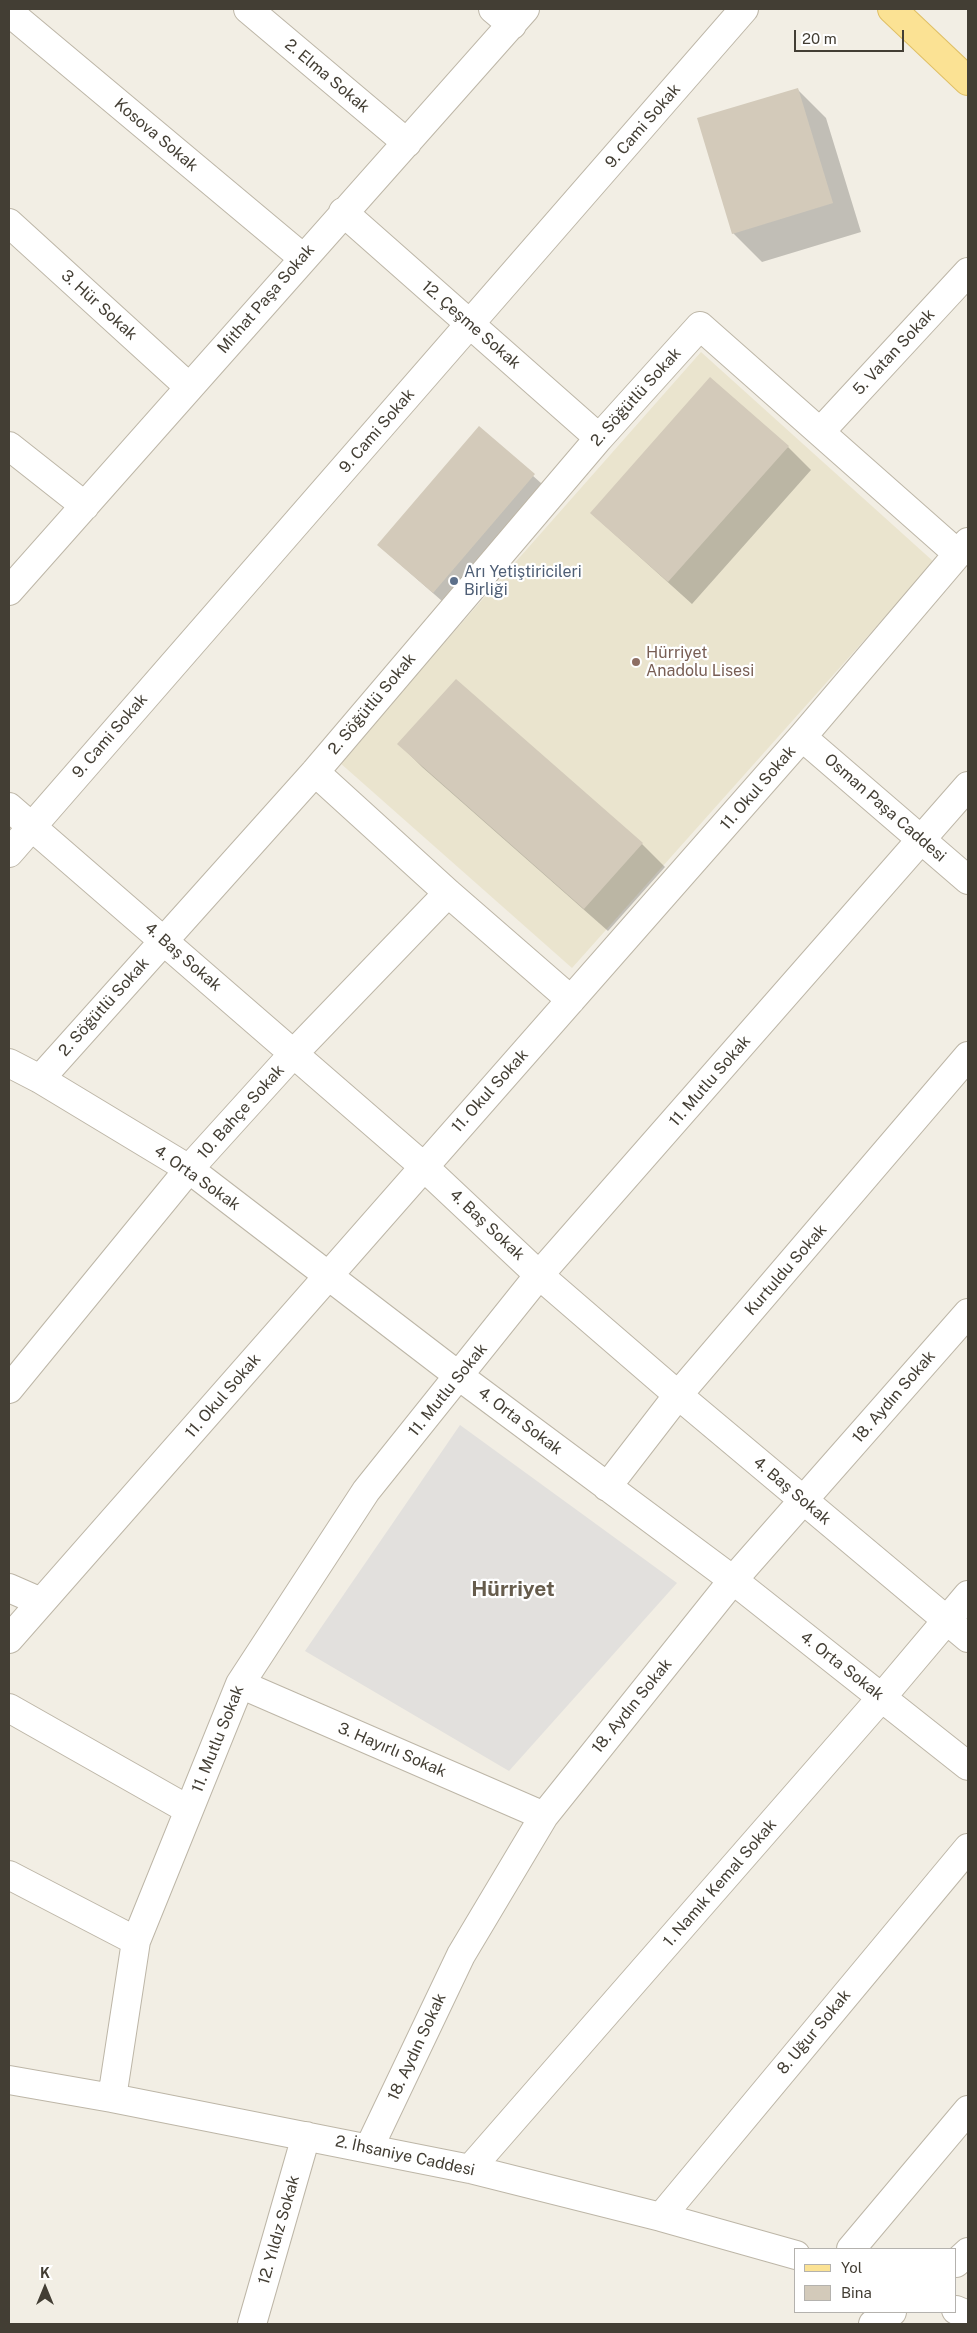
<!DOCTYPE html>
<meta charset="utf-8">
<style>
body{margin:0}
#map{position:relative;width:977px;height:2333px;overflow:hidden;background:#f2eee4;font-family:"Public Sans",sans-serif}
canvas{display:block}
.frame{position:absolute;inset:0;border:10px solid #433e34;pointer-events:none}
.legend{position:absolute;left:794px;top:2248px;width:162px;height:65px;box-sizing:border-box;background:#fff;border:1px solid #b4b2ae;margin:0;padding:6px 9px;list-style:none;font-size:15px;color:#433e34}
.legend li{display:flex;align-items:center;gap:10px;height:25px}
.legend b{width:25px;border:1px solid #b4b2ae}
.north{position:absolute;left:20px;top:2263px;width:50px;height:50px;-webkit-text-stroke:4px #fff;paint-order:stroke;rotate:0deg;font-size:14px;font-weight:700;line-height:20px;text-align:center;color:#433e34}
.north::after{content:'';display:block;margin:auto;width:18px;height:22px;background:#433e34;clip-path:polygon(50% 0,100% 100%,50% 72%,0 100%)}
.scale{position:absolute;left:794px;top:30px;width:110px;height:22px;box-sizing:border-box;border:2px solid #433e34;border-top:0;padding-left:6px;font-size:15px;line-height:18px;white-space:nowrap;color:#433e34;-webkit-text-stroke:4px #fff;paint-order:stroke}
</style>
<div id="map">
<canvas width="977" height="2333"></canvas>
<div class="frame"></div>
<ul class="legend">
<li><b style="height:6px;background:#fbe294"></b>Yol</li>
<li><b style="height:14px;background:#d3caba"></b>Bina</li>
</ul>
<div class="north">K</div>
<div class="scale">20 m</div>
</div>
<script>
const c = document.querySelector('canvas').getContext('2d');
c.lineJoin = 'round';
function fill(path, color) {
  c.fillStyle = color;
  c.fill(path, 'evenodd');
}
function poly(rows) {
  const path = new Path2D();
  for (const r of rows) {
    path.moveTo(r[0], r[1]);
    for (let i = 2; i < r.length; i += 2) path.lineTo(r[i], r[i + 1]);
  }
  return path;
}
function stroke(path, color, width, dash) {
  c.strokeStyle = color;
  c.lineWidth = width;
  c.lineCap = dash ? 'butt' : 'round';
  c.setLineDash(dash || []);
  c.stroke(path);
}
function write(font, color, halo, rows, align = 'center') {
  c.font = font + ' "Public Sans",sans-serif';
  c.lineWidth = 4.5;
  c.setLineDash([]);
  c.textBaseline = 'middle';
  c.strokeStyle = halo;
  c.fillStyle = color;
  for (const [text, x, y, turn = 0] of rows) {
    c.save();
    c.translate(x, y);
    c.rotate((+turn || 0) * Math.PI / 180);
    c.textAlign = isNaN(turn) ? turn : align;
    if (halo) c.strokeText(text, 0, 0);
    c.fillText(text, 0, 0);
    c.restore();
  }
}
fill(poly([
 [701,352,934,562,572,968,339,762]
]), '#eae4ce');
fill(poly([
 [460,1425,677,1583,509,1771,305,1651]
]), '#e2e0dd');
fill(poly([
 [797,89,826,118,861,232,762,262,733,233],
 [479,428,550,491,450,608,378,545],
 [788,447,811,470,692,604,591,513],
 [399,744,642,844,665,867,608,931,422,767]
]), '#0003');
fill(poly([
 [798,88,833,203,732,234,697,118],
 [710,377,789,446,668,582,590,513],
 [479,426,535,474,433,593,377,545],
 [456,679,643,843,584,909,397,744]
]), '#d3caba');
const minor = poly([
 [248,9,407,143],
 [493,9,512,25],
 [9,12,303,258],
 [343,212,599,438],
 [9,223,189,387],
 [821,431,968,272],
 [9,446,85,506],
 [9,591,525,9],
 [802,737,968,880],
 [315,772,448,893,571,1000],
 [9,807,423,1166,539,1275,678,1395,968,1638],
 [9,853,744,9],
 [9,1063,40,1079,189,1169,459,1376,733,1580,968,1766],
 [40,1079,315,772,599,438,700,326,958,554],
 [9,1389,189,1169,294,1053,448,893],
 [607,1487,678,1395,968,1056],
 [9,1588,41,1602],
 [9,1639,802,737,968,542],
 [240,1684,544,1816],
 [9,1708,189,1810],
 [9,1875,136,1941],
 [9,2080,112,2098,470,2169,661,2217,796,2255],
 [112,2098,136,1941,240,1684,366,1491,539,1275,968,786],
 [369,2148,461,1955,544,1816,733,1580,968,1313],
 [470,2169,882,1697,968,1595],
 [661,2217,968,1848],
 [851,2249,968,2110],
 [956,2263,968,2252],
 [956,2310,968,2315],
 [252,2324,306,2136],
 [873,2324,892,2312]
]);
const major = poly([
 [892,9,968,81]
]);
stroke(minor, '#bdb6a7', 30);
stroke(major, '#dfbf65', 30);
stroke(minor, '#fff', 28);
stroke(major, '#fbe294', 28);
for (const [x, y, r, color] of [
 [454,581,5,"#5c6f8a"],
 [636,662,5,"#8d6e63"]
]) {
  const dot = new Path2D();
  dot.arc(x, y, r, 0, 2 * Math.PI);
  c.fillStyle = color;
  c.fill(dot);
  stroke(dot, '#fff', 2);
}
write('16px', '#433e34', '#fff', [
 ["2. Elma Sokak",327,76,40],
 ["9. Cami Sokak",643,126,-49],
 ["Kosova Sokak",156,135,40],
 ["Mithat Paşa Sokak",266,299,-49],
 ["3. Hür Sokak",99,305,42],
 ["12. Çeşme Sokak",471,325,41],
 ["5. Vatan Sokak",894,352,-47],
 ["2. Söğütlü Sokak",636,397,-48],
 ["9. Cami Sokak",377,431,-49],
 ["2. Söğütlü Sokak",372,704,-50],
 ["9. Cami Sokak",110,736,-49],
 ["11. Okul Sokak",758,788,-49],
 ["Osman Paşa Caddesi",885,808,41],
 ["4. Baş Sokak",183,957,41],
 ["2. Söğütlü Sokak",104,1007,-48],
 ["11. Mutlu Sokak",710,1081,-49],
 ["11. Okul Sokak",490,1091,-48],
 ["10. Bahçe Sokak",241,1112,-48],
 ["4. Orta Sokak",197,1178,35],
 ["4. Baş Sokak",487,1225,43],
 ["Kurtuldu Sokak",786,1270,-49],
 ["11. Mutlu Sokak",448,1390,-51],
 ["11. Okul Sokak",223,1396,-49],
 ["18. Aydın Sokak",894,1397,-49],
 ["4. Orta Sokak",520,1421,37],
 ["4. Baş Sokak",792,1491,40],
 ["4. Orta Sokak",842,1666,38],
 ["18. Aydın Sokak",632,1706,-51],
 ["11. Mutlu Sokak",218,1739,-68],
 ["3. Hayırlı Sokak",392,1750,23],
 ["1. Namık Kemal Sokak",720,1883,-49],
 ["8. Uğur Sokak",814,2032,-50],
 ["18. Aydın Sokak",417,2047,-65],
 ["2. İhsaniye Caddesi",405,2156,12],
 ["12. Yıldız Sokak",279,2230,-74]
]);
write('16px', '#4e5e75', '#fff', [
 ["Arı Yetiştiricileri",464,572],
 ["Birliği",464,590]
], 'left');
write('16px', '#785e54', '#fff', [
 ["Hürriyet",646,653],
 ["Anadolu Lisesi",646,671]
], 'left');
write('bold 21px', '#665c4c', '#fff', [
 ["Hürriyet",513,1590]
]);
</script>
